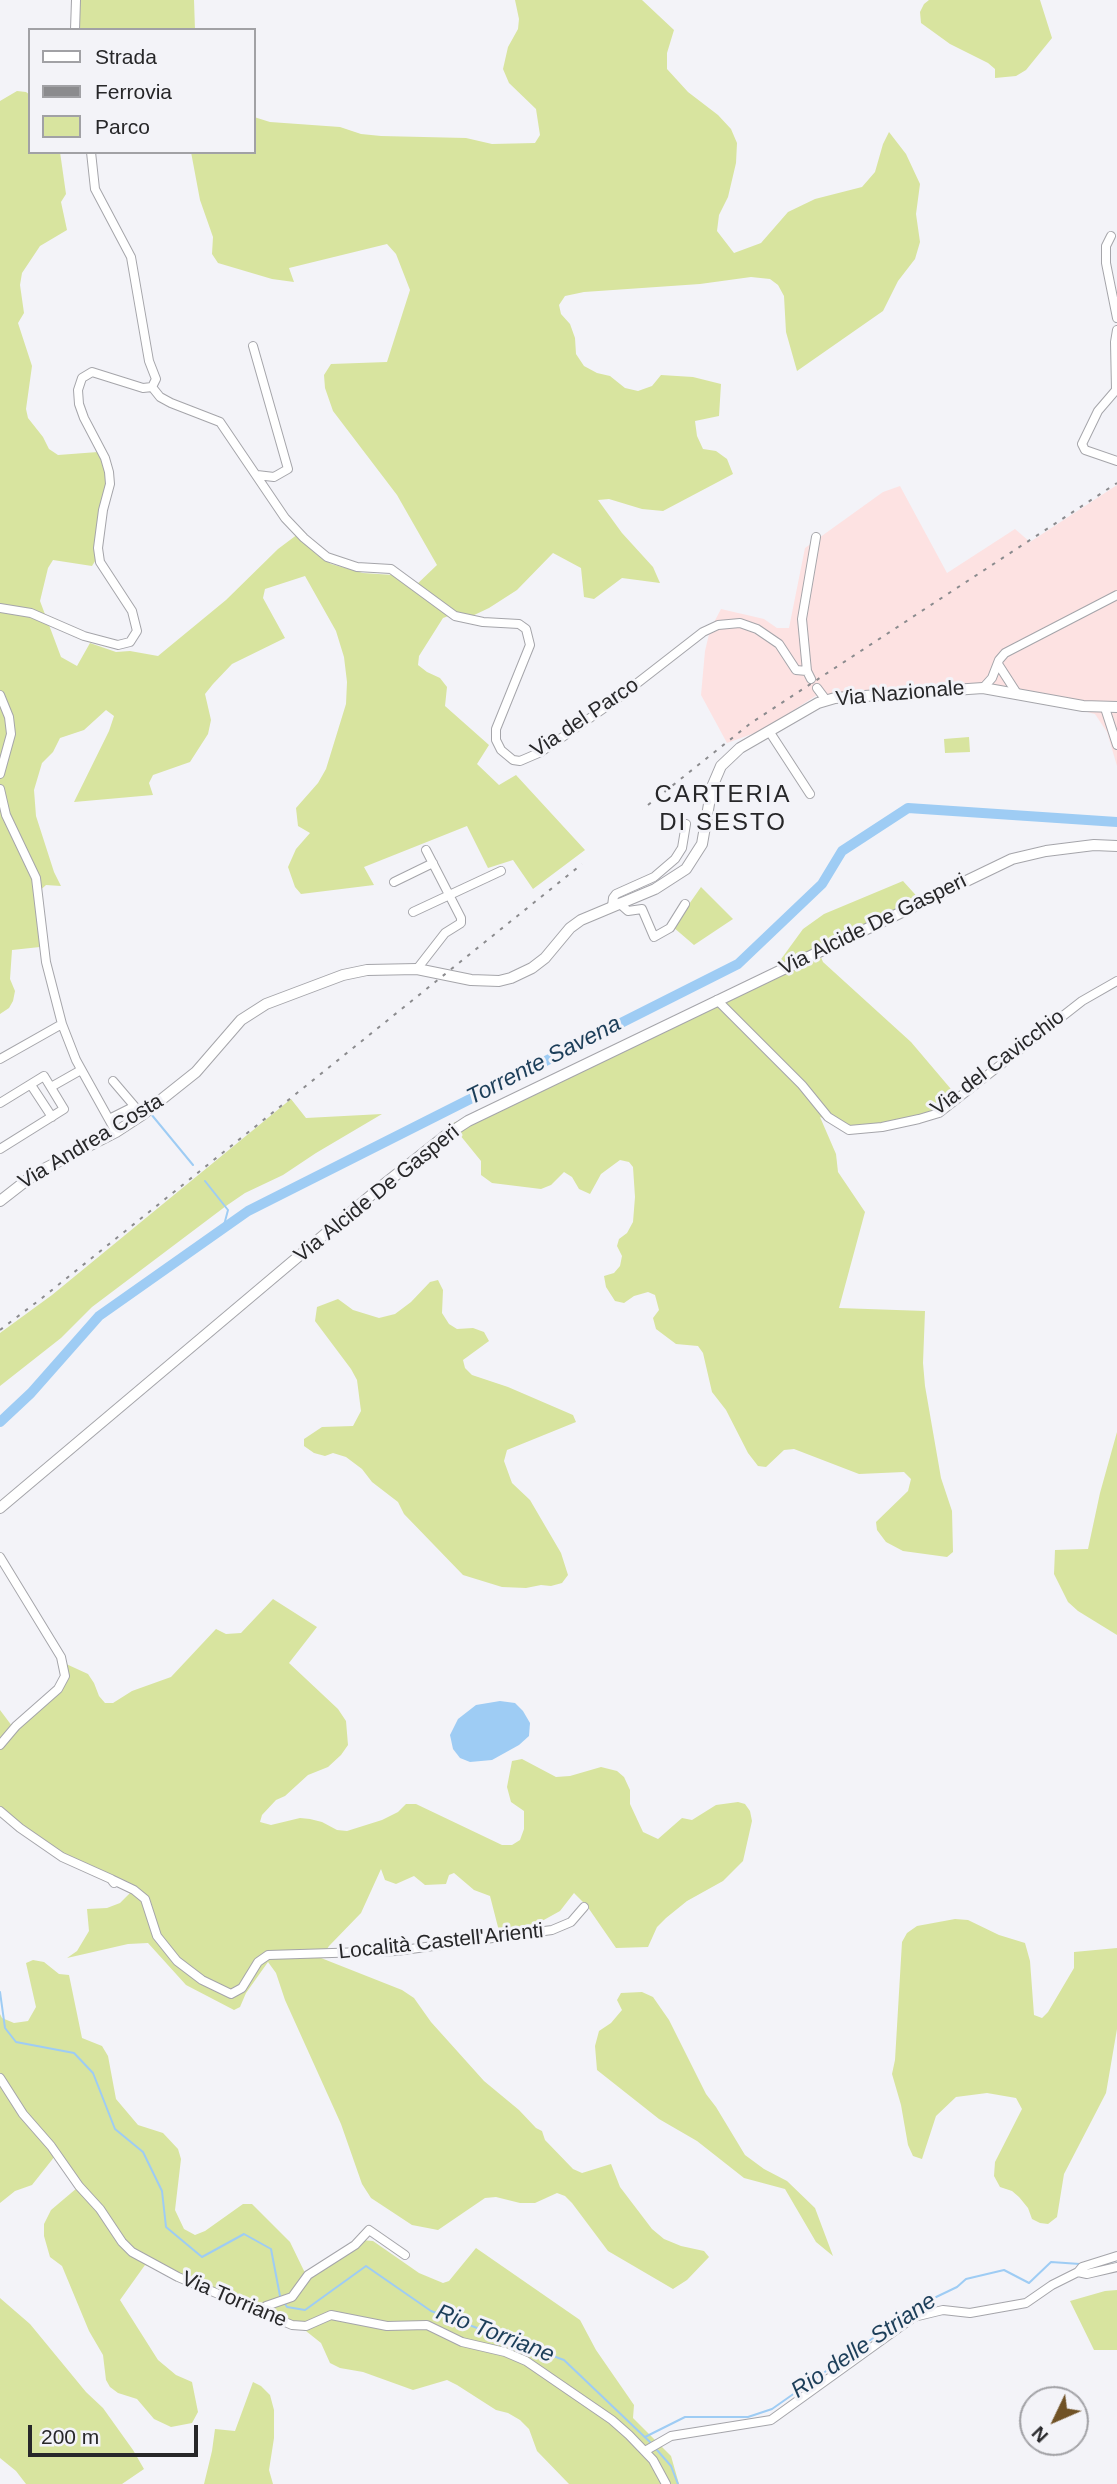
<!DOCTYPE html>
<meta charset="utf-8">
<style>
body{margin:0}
#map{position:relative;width:1117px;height:2484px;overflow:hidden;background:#f3f3f8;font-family:Arial,sans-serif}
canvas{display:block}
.legend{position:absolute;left:28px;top:28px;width:228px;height:126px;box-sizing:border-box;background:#f3f3f8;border:2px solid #a1a1a5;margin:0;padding:9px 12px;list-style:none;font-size:21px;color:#272729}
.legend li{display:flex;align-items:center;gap:14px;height:35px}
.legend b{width:35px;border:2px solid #a1a1a5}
.north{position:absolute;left:1019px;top:2386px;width:70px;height:70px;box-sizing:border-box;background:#f3f3f8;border:2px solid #a1a1a5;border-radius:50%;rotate:226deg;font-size:19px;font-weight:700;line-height:28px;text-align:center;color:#272729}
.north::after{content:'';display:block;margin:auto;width:24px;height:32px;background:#705226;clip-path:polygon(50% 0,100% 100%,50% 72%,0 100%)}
.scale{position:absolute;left:28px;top:2425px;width:170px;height:32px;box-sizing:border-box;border:4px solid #272729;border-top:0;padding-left:9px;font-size:21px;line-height:24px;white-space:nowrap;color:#272729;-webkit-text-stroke:5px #f3f3f8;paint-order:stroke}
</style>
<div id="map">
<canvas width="1117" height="2484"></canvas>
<ul class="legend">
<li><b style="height:9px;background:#fff"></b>Strada</li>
<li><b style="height:9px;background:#8b8b8e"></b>Ferrovia</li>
<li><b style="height:19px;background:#d8e49f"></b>Parco</li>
</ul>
<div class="north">N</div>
<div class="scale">200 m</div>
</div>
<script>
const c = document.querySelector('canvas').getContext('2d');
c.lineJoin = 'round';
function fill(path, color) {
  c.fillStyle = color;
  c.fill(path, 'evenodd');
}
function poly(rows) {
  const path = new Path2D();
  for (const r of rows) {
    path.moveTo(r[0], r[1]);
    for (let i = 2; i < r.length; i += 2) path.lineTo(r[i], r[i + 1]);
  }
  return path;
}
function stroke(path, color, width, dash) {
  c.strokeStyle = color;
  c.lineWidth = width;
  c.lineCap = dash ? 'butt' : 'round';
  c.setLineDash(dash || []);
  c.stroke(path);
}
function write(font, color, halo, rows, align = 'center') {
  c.font = font + ' Arial,sans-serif';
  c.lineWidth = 6;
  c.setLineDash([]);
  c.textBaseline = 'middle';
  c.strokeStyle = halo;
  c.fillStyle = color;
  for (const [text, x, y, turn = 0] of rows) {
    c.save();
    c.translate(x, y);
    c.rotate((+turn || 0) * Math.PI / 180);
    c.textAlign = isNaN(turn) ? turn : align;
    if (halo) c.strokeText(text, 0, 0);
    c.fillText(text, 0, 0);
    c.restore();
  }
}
fill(poly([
 [1117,485,1117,766,1107,732,1095,714,1032,698,994,692,824,702,817,695,763,730,727,743,701,695,705,651,710,630,721,609,764,619,777,628,789,628,805,548,883,492,900,486,947,573,1015,529,1030,542]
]), '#fde2e2');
fill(poly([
 [79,0,194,0,195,30,76,30],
 [515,0,642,0,674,30,667,53,667,69,688,92,718,115,731,129,737,143,736,163,728,197,719,215,717,231,734,253,761,243,788,212,815,199,862,187,875,172,883,144,889,132,906,154,920,184,916,214,920,242,915,259,898,281,883,311,797,371,786,332,784,296,778,285,770,279,751,277,700,284,584,292,565,296,559,305,561,314,570,324,575,338,576,354,584,366,597,373,610,376,625,388,638,391,652,386,661,375,693,377,721,384,719,416,695,421,697,436,703,449,716,451,727,459,733,474,663,511,642,509,609,499,598,500,622,533,653,567,660,583,622,578,594,599,584,597,581,568,553,553,517,590,489,608,470,617,451,615,443,618,419,656,418,665,427,672,440,678,447,687,445,706,489,745,477,764,499,785,516,775,585,850,533,889,513,860,488,868,467,826,364,867,374,885,301,894,295,887,288,867,296,849,310,833,298,826,296,808,318,783,326,769,346,704,347,682,344,657,336,631,305,576,265,589,263,598,285,638,232,664,213,684,205,694,211,720,208,734,190,762,153,775,149,783,153,795,74,802,109,731,114,716,106,710,84,730,60,738,53,752,42,763,34,790,36,816,54,872,61,886,46,885,35,895,40,947,12,950,10,979,15,991,13,1001,9,1008,0,1014,0,101,17,91,26,92,30,95,30,152,60,152,66,194,61,202,67,230,40,246,22,273,20,285,24,313,18,323,32,366,26,409,28,418,43,437,49,449,58,455,98,452,107,467,109,481,97,558,92,566,53,560,48,568,40,601,61,657,77,666,90,643,116,652,130,651,158,656,226,600,278,549,298,534,316,554,331,564,363,573,393,575,413,588,437,565,397,495,333,411,325,388,324,375,331,364,387,362,410,290,396,254,387,244,289,268,294,282,272,279,218,263,212,254,213,237,200,200,191,152,254,152,254,117,270,122,340,127,361,134,381,136,466,138,492,144,535,143,540,135,536,109,509,83,503,69,508,47,518,29,519,19],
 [929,0,1040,0,1052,38,1026,70,1016,76,995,78,995,69,988,63,950,44,921,23,920,12,924,4],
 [969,737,970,752,945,753,944,739],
 [903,881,922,902,820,955,823,962,911,1042,956,1095,930,1116,861,1132,820,1117,836,1154,838,1172,865,1212,839,1308,925,1311,923,1363,925,1386,941,1478,952,1511,953,1552,947,1557,903,1551,886,1542,877,1530,876,1522,908,1491,911,1479,904,1472,859,1474,794,1449,784,1450,766,1467,758,1466,748,1453,726,1410,712,1392,703,1353,698,1346,676,1344,656,1329,653,1318,659,1310,655,1295,648,1292,634,1296,624,1303,615,1301,606,1287,604,1276,614,1273,620,1266,622,1256,617,1246,619,1239,627,1233,633,1222,635,1197,633,1167,629,1162,620,1160,601,1174,590,1194,579,1189,572,1177,564,1172,551,1185,541,1189,492,1183,481,1175,481,1161,451,1124,554,1078,771,973,803,929,824,914],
 [701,887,733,919,694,945,673,927],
 [291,1099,306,1118,382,1114,316,1153,283,1175,245,1193,226,1206,92,1307,61,1338,0,1386,0,1333,52,1295],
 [438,1280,443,1290,442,1313,449,1324,457,1329,473,1328,484,1332,489,1341,463,1360,465,1368,472,1375,508,1387,573,1415,576,1422,507,1450,504,1461,512,1483,530,1500,561,1553,568,1575,562,1583,551,1586,541,1585,526,1588,502,1587,463,1575,404,1514,398,1502,372,1482,362,1469,346,1457,333,1453,325,1456,314,1453,304,1446,304,1439,322,1427,353,1426,361,1411,357,1380,351,1369,315,1321,317,1307,338,1299,353,1310,379,1318,395,1314,411,1302,430,1282],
 [1117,1432,1117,1635,1078,1611,1068,1602,1054,1574,1055,1550,1088,1549,1100,1493],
 [273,1599,317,1627,289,1663,338,1709,346,1721,348,1745,341,1755,328,1767,308,1775,285,1796,276,1800,262,1815,260,1822,271,1825,300,1818,310,1819,322,1822,337,1830,347,1831,382,1820,398,1812,406,1804,416,1804,502,1845,512,1845,520,1840,524,1829,524,1811,511,1802,507,1787,512,1761,522,1759,556,1777,570,1776,601,1767,617,1771,624,1777,630,1790,630,1804,643,1832,658,1839,682,1818,692,1820,716,1805,738,1802,745,1804,750,1811,752,1821,743,1861,723,1881,687,1901,666,1918,657,1927,648,1947,616,1948,587,1906,574,1893,560,1911,533,1926,499,1931,490,1896,474,1890,454,1873,449,1875,446,1884,425,1885,414,1876,396,1884,385,1880,381,1869,361,1913,329,1946,321,1958,402,1990,414,1998,431,2022,484,2081,519,2110,536,2128,542,2131,545,2140,573,2169,582,2173,611,2164,620,2187,652,2229,664,2239,681,2246,704,2251,709,2257,687,2280,673,2289,608,2251,572,2203,565,2196,557,2193,535,2203,520,2203,496,2197,485,2198,438,2230,412,2225,371,2198,362,2184,341,2124,285,2000,276,1973,268,1962,246,1993,240,2007,234,2010,186,1985,148,1943,128,1944,67,1958,77,1951,89,1931,87,1909,107,1908,120,1903,131,1892,68,1861,0,1814,0,1710,12,1726,54,1690,61,1679,64,1663,88,1674,94,1683,99,1696,105,1703,113,1703,132,1691,171,1677,216,1629,226,1634,241,1633],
 [955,1919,968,1920,999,1935,1025,1943,1030,1961,1034,2015,1042,2018,1048,2012,1074,1968,1074,1952,1117,1948,1117,2029,1106,2093,1064,2174,1057,2217,1048,2224,1040,2223,1032,2219,1028,2208,1019,2197,1012,2191,1000,2187,994,2176,995,2162,1022,2109,1016,2098,987,2093,956,2097,936,2116,922,2159,913,2156,908,2145,901,2105,892,2074,895,2060,902,1942,907,1933,917,1926],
 [33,1960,44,1962,59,1974,69,1975,82,2038,102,2046,108,2056,116,2099,138,2125,163,2133,178,2149,181,2159,175,2210,184,2229,195,2235,205,2231,243,2204,252,2204,290,2242,306,2275,361,2240,373,2241,419,2273,443,2283,449,2281,476,2248,580,2320,596,2350,634,2405,633,2418,671,2456,679,2484,569,2484,537,2451,529,2429,520,2420,508,2413,496,2410,457,2385,447,2380,413,2390,363,2372,340,2368,330,2363,321,2343,306,2331,242,2311,228,2300,145,2265,120,2300,158,2360,176,2375,192,2382,198,2412,192,2423,171,2427,154,2419,137,2399,118,2393,110,2387,106,2380,103,2355,89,2331,62,2266,50,2257,44,2236,44,2224,51,2210,77,2188,55,2156,32,2185,15,2191,0,2203,0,2014,2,2018,14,2023,28,2021,36,2007,26,1963],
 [642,1992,653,1997,669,2020,706,2094,716,2107,745,2155,764,2169,787,2181,815,2208,833,2256,816,2242,785,2189,744,2178,697,2141,659,2119,597,2070,595,2046,599,2031,611,2023,622,2010,617,2000,621,1993],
 [1117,2290,1117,2350,1094,2350,1070,2301,1105,2291],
 [0,2298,30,2324,86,2392,103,2408,133,2450,144,2469,122,2484,26,2484,16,2471,0,2458],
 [253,2382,261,2386,270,2395,274,2410,274,2438,269,2470,273,2484,204,2484,212,2451,215,2429,235,2431]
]), '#d8e49f');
fill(poly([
 [500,1701,515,1703,523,1711,530,1723,529,1736,519,1745,492,1760,470,1762,460,1758,453,1749,450,1735,458,1719,476,1705]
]), '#9eccf4');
stroke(poly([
 [151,1114,193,1165],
 [205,1181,228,1210,223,1229],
 [0,1992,5,2028,16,2042,74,2053,93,2073,115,2129,143,2152,162,2191,166,2227,202,2257,244,2234,271,2249,280,2296],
 [1108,2263,1117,2260],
 [285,2304,287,2307,305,2310,366,2266,431,2311,564,2360,651,2443],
 [645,2437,685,2417,748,2417,772,2409,896,2322,907,2311,957,2287,966,2279,1004,2270,1029,2283,1051,2262,1080,2264],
 [657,2450,671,2466,678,2484]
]), '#9eccf4', 2);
stroke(poly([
 [0,1422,31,1393,99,1316,248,1211,738,964,822,884,842,851,908,808,1117,822]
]), '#9eccf4', 10);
const minor = poly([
 [75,30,76,0],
 [1111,236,1106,246,1106,263,1117,318],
 [1117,330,1115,342,1116,390,1098,411,1082,444,1085,450,1117,461],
 [253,346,288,469,274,477,257,475],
 [152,387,160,397,171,403,220,422,285,518,304,538,327,557,357,567,391,569,455,616,483,622,519,624,526,629,530,645,496,729,496,740,501,750,513,760,520,761,541,752,613,702,703,632,718,625,740,623,757,629,779,644,796,670,807,671],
 [0,608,31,613,84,636,118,645,130,642,137,631,132,611,100,562,98,548,103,510,110,484,109,472,105,458,84,418,79,404,78,390,82,378,92,372,143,388,152,387,156,379,149,361,131,257,95,189,91,152],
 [998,664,1016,692],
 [811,679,807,671,802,619,816,537],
 [817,688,826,700],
 [983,688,992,678,999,660,1005,653,1117,595],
 [0,695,9,717,11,734,0,774],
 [1105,708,1117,745],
 [769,731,810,794],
 [0,789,6,815,36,878,46,962,62,1024,76,1060,116,1132],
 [394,882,433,863],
 [619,903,628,911,642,909,654,937,670,928,685,904],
 [612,906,613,898,616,894,654,877,675,859,682,848,686,824],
 [413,912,501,871],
 [417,969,445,933,461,923,461,918,426,850],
 [717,1000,802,1085,828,1117,849,1130,882,1127,919,1119,939,1113,1082,1001,1117,981],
 [0,1059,62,1024],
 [113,1081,142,1115],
 [31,1085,52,1117],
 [51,1087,81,1070],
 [0,1103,44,1076,64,1109,0,1149],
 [109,1119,133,1107],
 [0,1557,61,1657,65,1676,58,1689,16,1726,0,1745],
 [0,1811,20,1828,62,1857,111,1879,114,1883],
 [111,1879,134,1890,145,1899,157,1936,177,1961,202,1980,231,1994,242,1988,258,1962,268,1955,396,1951,552,1930,571,1922,584,1907],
 [0,2078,23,2114,51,2146,79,2186,100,2209,122,2242,132,2252,178,2277,292,2325,306,2326,331,2315,387,2326,427,2325,462,2342,505,2352,526,2361,612,2420,629,2435,653,2460,666,2484],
 [1078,2272,1087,2274,1117,2267],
 [262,2313,266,2306,292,2297,308,2275,355,2245,369,2230,405,2255],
 [645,2451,671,2436,771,2420,914,2317,943,2310,970,2313,1026,2303,1052,2285,1078,2272,1082,2267,1117,2256]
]);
const major = poly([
 [0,1201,36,1173,116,1132,142,1115,196,1072,241,1020,266,1004,343,975,367,970,417,969,471,980,499,981,511,978,532,968,545,958,570,928,581,920,655,889,686,869,702,844,712,787,721,766,740,748,818,703,835,698,983,688,1083,706,1117,707],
 [0,1508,382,1186,445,1136,468,1121,1012,859,1046,851,1094,845,1117,846]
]);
stroke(minor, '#a5a5aa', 10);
stroke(major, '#a5a5aa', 12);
stroke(minor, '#fff', 8);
stroke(major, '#fff', 10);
stroke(poly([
 [648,805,751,723,1117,483],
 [0,1330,42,1298,582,864]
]), '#8b8b8e', 2, [3.5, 7]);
write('21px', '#272729', '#f3f3f8', [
 ["Via Nazionale",900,694,-5],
 ["Via del Parco",585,718,-34],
 ["Via Alcide De Gasperi",873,925,-26],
 ["Via del Cavicchio",998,1063,-37],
 ["Via Andrea Costa",91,1142,-31],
 ["Via Alcide De Gasperi",377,1194,-39],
 ["Località Castell'Arienti",441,1942,-6],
 ["Via Torriane",234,2300,23]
]);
write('italic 23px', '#1c3e59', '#f3f3f8', [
 ["Torrente Savena",544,1061,-27],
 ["Rio Torriane",495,2334,21],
 ["Rio delle Striane",864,2346,-34]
]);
c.letterSpacing = '2px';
write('24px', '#272729', '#f3f3f8', [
 ["CARTERIA",723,795],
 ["DI SESTO",723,823]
]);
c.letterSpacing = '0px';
</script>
